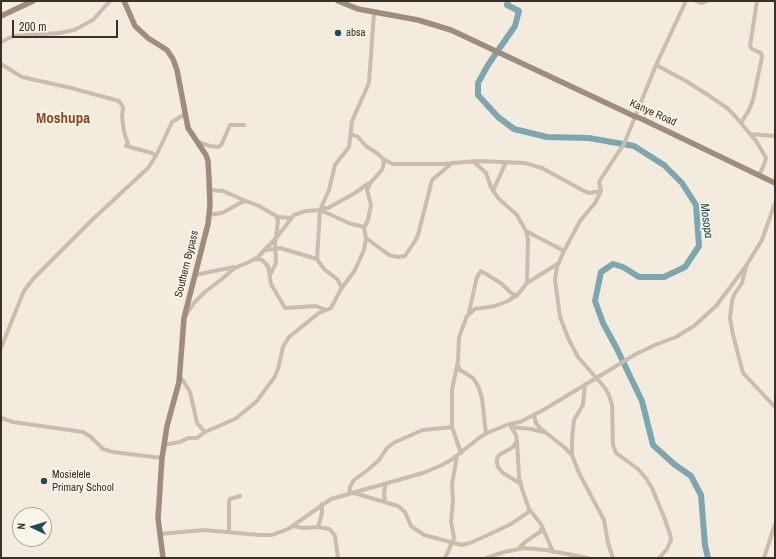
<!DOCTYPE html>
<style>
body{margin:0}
#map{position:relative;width:776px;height:559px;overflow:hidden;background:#f2ebde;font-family:"Archivo Narrow",sans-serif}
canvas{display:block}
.frame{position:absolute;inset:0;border:2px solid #383029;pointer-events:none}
.north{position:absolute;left:12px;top:507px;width:40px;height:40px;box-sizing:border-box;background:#faf5ea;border:1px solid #aca69d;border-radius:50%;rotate:274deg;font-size:11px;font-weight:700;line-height:16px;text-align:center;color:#383029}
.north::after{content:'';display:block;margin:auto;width:14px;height:18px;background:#1e4e5a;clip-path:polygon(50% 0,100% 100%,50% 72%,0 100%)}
.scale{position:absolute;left:12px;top:20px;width:106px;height:18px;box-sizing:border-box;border:2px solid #383029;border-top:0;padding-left:5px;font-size:12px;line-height:14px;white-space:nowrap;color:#383029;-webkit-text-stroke:3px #faf5ea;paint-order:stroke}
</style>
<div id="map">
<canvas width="776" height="559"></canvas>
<div class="frame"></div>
<div class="north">N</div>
<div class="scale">200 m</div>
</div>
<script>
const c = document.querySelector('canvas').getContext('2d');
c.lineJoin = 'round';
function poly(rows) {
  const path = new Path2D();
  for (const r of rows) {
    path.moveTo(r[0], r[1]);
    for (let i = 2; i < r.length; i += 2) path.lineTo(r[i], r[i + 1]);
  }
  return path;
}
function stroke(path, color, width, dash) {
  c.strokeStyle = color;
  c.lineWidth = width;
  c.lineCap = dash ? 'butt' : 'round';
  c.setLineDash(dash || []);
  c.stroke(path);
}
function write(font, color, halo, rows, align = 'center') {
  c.font = font + ' "Archivo Narrow",sans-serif';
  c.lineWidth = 3.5;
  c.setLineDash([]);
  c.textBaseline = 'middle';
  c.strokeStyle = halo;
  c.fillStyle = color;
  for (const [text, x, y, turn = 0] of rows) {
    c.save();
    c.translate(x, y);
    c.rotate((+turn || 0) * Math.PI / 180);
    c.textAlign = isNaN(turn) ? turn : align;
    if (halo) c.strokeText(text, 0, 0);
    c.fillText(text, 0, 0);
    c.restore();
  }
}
stroke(poly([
 [508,1,507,5,519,11,515,26,488,65,478,83,478,95,498,117,514,129,547,137,589,138,634,146,664,165,682,183,696,205,699,246,685,267,664,277,639,277,623,267,613,264,601,272,595,301,603,323,616,347,642,401,653,445,674,464,691,476,701,495,705,545,708,558]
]), '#7da7b0', 6);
stroke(poly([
 [696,1,702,3,707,1],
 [1,42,13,36,60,33,74,30,93,20,110,1],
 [1,64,22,77,71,88,119,101,123,107,122,117,124,132,128,144,126,146,152,153,156,156],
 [656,65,686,81,708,95,727,108,735,116,756,141,766,158,764,165,759,175],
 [741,123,749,110,753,100,762,57,761,53,752,49,750,46,757,1],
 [351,134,358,137,366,146,378,154,385,160,393,164,442,164,477,161,525,163,542,168,584,191,590,193,601,191],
 [750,134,775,136],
 [198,142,210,146,218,147,221,145,223,141,230,125,244,125],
 [474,162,486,173,491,187,498,198,517,215,526,231,564,251],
 [210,190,223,191,246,201],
 [493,191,506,162],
 [321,208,328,208,355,193,369,183],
 [209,215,222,213,242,202,246,201,259,206,278,217,291,218],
 [526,231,528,240,527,283],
 [366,238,389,255,398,257,405,256,415,241,418,235,432,180,451,164],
 [265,250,280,248,317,259],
 [255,259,262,260,268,266,271,284,285,308,316,306,326,310],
 [746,267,742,283,734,295,732,301,730,318,733,335,743,373,775,407],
 [195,275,234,267],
 [270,275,276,263,275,244,278,221,276,216],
 [342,288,337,279,324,269,317,259,320,210,329,190,335,165,349,147,352,121,369,83,374,13],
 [469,312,477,277,481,271,483,272,502,284,511,293,517,296],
 [186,315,194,303,206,291,222,279,233,269,249,262,258,257,276,238,294,215,306,211,320,210,351,224,361,226,364,228],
 [1,348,19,303,24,291,33,279,93,219,148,168,156,156,172,122,185,114],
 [458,365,460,370,473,378,478,386,482,398,486,434],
 [180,377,184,382,190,392,197,423,205,432],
 [534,415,536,423,540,428,564,447,572,455,579,473,604,520,608,543,613,558],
 [1,418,13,422,83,432,91,437,103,449,113,452,162,458],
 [511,427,516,435,517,441,519,477,522,489,529,509,541,524,553,552],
 [511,427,531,429,543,432],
 [517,441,513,447,499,455,497,459,497,463,498,467,503,473,521,484],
 [164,445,180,442,188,438,197,438,205,432,235,419,256,402,274,378,278,369,283,347,289,337,319,313,331,308,341,289,355,270,364,250,366,238,364,228,368,220,371,205,367,190,371,182,382,170,384,163,383,159],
 [461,453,452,427,452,390,458,361,459,337,467,316,475,309,495,306,508,301,518,294,527,283,559,263],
 [572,454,572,439,574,420,583,405,585,384],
 [354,493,398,506,405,512,411,526,424,535,462,545,470,543,490,534,511,524,530,511],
 [349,494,350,487,354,480,369,469,379,460,387,448,395,442,423,430,452,427],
 [385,502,384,493,386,483],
 [293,526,303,528,318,527,329,529,332,532,335,536,338,558],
 [318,527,322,513,322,504],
 [229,531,229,501,230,499,240,496],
 [160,534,204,530,260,535,272,535,288,529,331,499,423,473,442,465,451,460,479,438,487,433,509,424,520,422,545,409,636,354,655,345,676,337,694,326,716,306,746,266,762,240,775,203],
 [518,549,525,542,540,532,542,527],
 [445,558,454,538,451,521,453,501,452,484,457,456],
 [487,558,504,552,524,548,546,550,588,558],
 [659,558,667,549,671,540,670,534,664,517,652,488,646,478,638,469,616,453,613,445,612,405,609,395,605,388,578,357,569,340,560,317,555,280,557,267,564,251,580,221,595,203,601,191,599,182,602,177,624,144,656,65,686,1],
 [764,558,775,524]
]), '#cbbda9', 4);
stroke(poly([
 [124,1,135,26,148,38,167,50,173,59,177,70,188,128,206,155,208,161,209,179,210,205,208,224,184,318,179,382,167,426,162,458,158,518,163,558],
 [338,1,358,9,418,20,451,30,634,116,642,119,775,183],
 [1,16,33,1]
]), '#9f8c7b', 5.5);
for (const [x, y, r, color] of [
 [338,33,4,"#1e4e5a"],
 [44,481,4,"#1e4e5a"]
]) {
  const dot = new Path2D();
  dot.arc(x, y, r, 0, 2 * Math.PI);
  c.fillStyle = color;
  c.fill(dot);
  stroke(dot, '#faf5ea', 1.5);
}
write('11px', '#383029', '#faf5ea', [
 ["absa",346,33],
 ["Mosielele",52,475],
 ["Primary School",52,488]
], 'left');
write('11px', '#383029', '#faf5ea', [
 ["Kanye Road",653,113,24],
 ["Southern Bypass",187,264,-76]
]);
write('italic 12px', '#1e4e5a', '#faf5ea', [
 ["Mosopa",706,221,82]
]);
write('bold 15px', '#874722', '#faf5ea', [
 ["Moshupa",63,119]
]);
</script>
